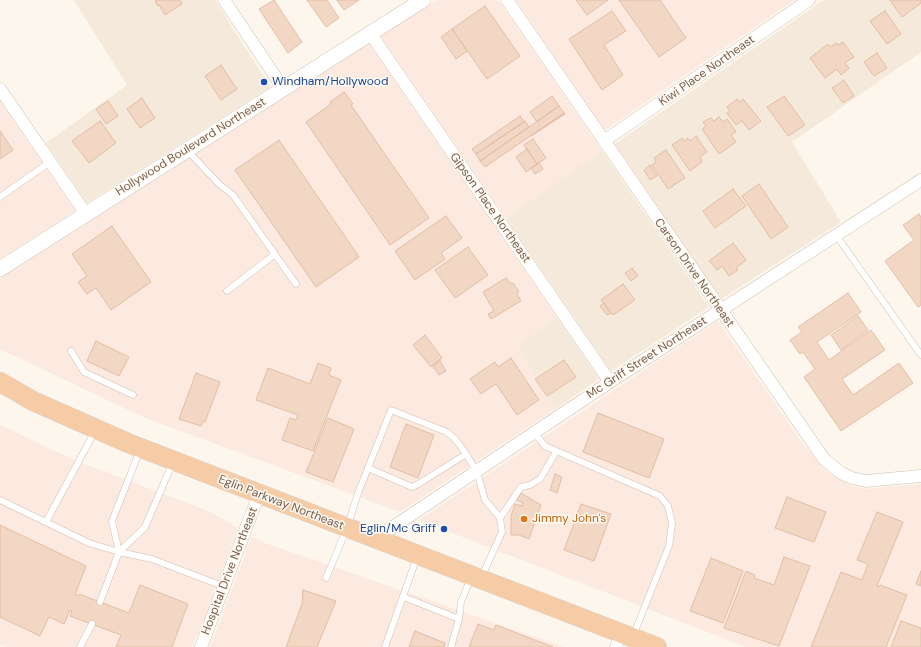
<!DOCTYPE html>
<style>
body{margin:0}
canvas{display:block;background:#fcf6ec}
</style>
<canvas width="921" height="647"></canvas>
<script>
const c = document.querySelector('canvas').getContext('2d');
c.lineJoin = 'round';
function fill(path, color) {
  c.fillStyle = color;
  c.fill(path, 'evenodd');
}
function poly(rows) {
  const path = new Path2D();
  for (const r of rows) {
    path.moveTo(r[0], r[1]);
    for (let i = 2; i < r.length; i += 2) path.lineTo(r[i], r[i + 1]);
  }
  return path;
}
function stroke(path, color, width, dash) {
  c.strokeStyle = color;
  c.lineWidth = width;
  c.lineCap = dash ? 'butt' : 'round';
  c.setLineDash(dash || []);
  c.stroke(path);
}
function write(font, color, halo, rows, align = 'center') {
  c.font = font + ' "DM Sans",sans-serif';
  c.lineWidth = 3;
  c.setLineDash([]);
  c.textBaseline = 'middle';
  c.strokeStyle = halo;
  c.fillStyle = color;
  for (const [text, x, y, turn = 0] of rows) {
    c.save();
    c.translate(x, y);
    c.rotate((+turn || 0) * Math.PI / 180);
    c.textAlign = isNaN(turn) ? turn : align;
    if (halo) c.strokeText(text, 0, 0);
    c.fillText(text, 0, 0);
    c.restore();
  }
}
fill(poly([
 [74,0,215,0,270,87,87,203,46,143,127,85],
 [824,0,921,0,921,52,792,142,841,222,721,299,615,144],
 [602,151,709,307,611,371,506,218],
 [557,318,599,379,554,410,517,345]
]), '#f4e9da');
fill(poly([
 [438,0,498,0,602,151,506,218,381,36],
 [516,0,794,0,605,130],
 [369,44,557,318,517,345,554,410,400,512,143,417,0,349,0,279],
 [0,102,75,211,0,259],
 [718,321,802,443,827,472,851,486,867,489,921,484,921,647,746,647,419,520],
 [0,425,76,461,211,512,238,528,202,626,191,647,7,647,0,645],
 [252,536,262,542,564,647,210,647]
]), '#fce9e0');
const building = poly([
 [156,0,180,0,182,4,165,15,159,5,158,6,155,1,156,0],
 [274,0,302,42,288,53,259,9,274,0],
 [307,0,327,0,339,18,326,27,307,0],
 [337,0,359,0,344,10,337,0],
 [576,0,608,0,587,15,576,0],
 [619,0,660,0,686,38,659,57,619,0],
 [890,0,921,0,921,3,902,17,890,0],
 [485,6,520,56,487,79,452,29,485,6],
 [612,11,626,31,604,45,623,75,602,90,569,39,612,11],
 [885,11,901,34,887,44,870,21,885,11],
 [452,29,467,51,456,59,441,37,452,29],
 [843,42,854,57,845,63,849,68,841,75,837,69,825,78,810,58,828,44,830,47,836,43,838,45,843,42],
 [877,53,887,68,874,76,864,62,877,53],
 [221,65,237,89,221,100,205,76,221,65],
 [844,80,854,96,843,103,832,88,844,80],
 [344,92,353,104,351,105,429,218,390,245,306,122,331,104,330,102,344,92],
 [552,96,559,106,537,122,530,112,552,96],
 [784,96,805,125,788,136,767,107,784,96],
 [142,98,155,118,140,128,127,109,142,98],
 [737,99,739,102,743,99,761,121,749,130,742,121,736,125,727,113,730,111,727,107,737,99],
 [108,101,118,116,106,124,96,109,108,101],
 [559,106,564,113,485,167,480,161,559,106],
 [564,113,565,114,531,136,564,113],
 [520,116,524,122,476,154,472,149,520,116],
 [719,117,723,122,727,119,736,132,731,135,736,142,719,154,702,129,706,126,703,122,711,118,714,121,719,117],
 [100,121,116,143,89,163,72,141,100,121],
 [525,121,529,127,480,161,476,154,525,121],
 [0,131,13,150,0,159,0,131],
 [696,136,707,152,700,157,702,162,690,171,672,145,682,138,684,141,688,138,690,141,696,136],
 [533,139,546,158,537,164,524,145,533,139],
 [279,140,359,257,316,287,235,170,279,140],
 [527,149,537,164,526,172,516,157,527,149],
 [666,150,685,178,668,189,652,165,656,162,654,158,666,150],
 [539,163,543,169,535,174,531,168,539,163],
 [650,165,657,176,650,180,644,170,650,165],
 [759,184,788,227,771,239,742,196,759,184],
 [733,189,746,206,715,228,703,211,733,189],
 [919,214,921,217,921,305,918,307,885,261,914,240,903,225,919,214],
 [446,216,462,238,441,253,445,259,415,280,395,251,446,216],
 [112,226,151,282,111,310,96,288,87,294,78,282,87,276,72,254,112,226],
 [733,243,746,260,736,268,738,270,729,276,722,266,717,270,709,261,733,243],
 [468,247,488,275,455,298,435,270,468,247],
 [632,268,638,276,631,281,625,273,632,268],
 [506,278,511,284,513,283,519,292,517,294,521,301,491,319,488,314,494,311,483,292,506,278],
 [623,284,635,300,613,315,601,300,623,284],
 [848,293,861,312,817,342,829,360,871,330,885,350,842,379,853,395,899,363,913,383,841,431,804,377,815,369,803,352,800,354,790,340,802,332,798,327,848,293],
 [604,303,611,313,607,315,600,306,604,303],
 [858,316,868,330,841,350,831,335,858,316],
 [425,335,442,358,431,367,413,345,425,335],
 [96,341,129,357,119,376,87,361,96,341],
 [511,358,539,400,517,415,496,384,481,394,470,379,495,362,498,367,511,358],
 [564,360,576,377,547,396,535,379,564,360],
 [440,361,446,371,439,375,433,366,440,361],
 [318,363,331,368,329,375,341,380,313,451,282,440,290,418,296,420,298,415,256,400,268,368,310,384,318,363],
 [196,373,220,382,205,422,203,421,201,426,179,419,196,373],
 [598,413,664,439,649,478,583,452,598,413],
 [328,418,354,429,333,482,306,472,328,418],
 [406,424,434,435,418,478,390,467,406,424],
 [555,474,562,477,557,493,550,490,555,474],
 [521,493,541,505,529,539,519,535,511,535,511,516,515,504,522,506,523,503,517,500,521,493],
 [787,497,826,512,814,542,775,528,787,497],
 [581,504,611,514,594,561,564,550,581,504],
 [877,512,903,522,877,586,879,587,880,585,907,595,886,647,811,647,841,572,862,580,868,564,857,560,877,512],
 [0,525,86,566,75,595,78,596,79,594,129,613,140,585,188,604,172,647,116,647,121,635,70,616,72,611,70,610,64,624,49,617,40,636,0,617,0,525],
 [784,557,810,566,779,646,724,628,746,571,755,575,754,578,774,585,784,557],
 [711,558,743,571,723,623,690,611,711,558],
 [921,571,921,586,916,584,921,571],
 [303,590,336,601,317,647,286,647,302,604,303,590],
 [901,621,921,628,921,647,891,647,901,621],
 [478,624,494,630,496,625,553,647,469,647,478,624],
 [415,631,445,643,444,647,409,647,415,631]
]);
fill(building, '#f1d7c4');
stroke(building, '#e3bea5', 1);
const service = poly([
 [187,150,219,184,233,195,296,284],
 [0,197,50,162],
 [836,235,921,355],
 [227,291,275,254],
 [71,351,84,372,133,395],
 [534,433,545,446,660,496,668,506,672,523,669,546,633,636],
 [140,450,112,521,119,552,145,527,173,462],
 [466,454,477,472,485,500,500,518,521,487,530,485,540,479,556,452],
 [0,500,89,543,119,552,152,559,225,587],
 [46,522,95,431],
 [326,578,347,528,358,493,368,468,391,410,447,432,456,440,466,454,420,483,412,487,368,468],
 [481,578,502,532,500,518],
 [404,597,459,619,451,647],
 [100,602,119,552],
 [459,619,461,602,471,577],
 [80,647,92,624],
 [385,647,417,557]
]);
const minor = poly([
 [224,0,283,88],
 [507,0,824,459,841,473,852,478,866,481,921,476],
 [370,33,610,382],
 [0,89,86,214],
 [604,141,809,0],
 [375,539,610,382,921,180],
 [201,647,259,494],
 [616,647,620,633]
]);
const tertiary = poly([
 [0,269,423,0]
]);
const trunk = poly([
 [0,382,33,401,128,443,657,647]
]);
stroke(service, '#cfbfb0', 7);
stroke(minor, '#cfbfb0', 13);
stroke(tertiary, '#cfbfb0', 16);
stroke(trunk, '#d9d2cd', 20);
stroke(service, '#fff', 6);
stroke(minor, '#fff', 12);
stroke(tertiary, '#fff', 15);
stroke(trunk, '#f6cca6', 19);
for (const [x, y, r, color] of [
 [264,82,4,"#1a4fb4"],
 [524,519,4,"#e8710a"],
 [444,529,4,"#1a4fb4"]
]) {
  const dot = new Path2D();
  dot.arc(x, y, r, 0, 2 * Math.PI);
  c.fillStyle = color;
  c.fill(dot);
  stroke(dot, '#fefaf2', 1.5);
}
write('12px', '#785e4e', '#fefaf2', [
 ["Kiwi Place Northeast",707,71,-35],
 ["Hollywood Boulevard Northeast",191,147,-32],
 ["Gipson Place Northeast",490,208,55],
 ["Carson Drive Northeast",694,273,55],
 ["Mc Griff Street Northeast",647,358,-33],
 ["Eglin Parkway Northeast",281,503,21],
 ["Hospital Drive Northeast",230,571,-69]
]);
write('12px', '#164399', '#fefaf2', [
 ["Windham/Hollywood",272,82],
 ["Eglin/Mc Griff",436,529,"right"]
], 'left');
write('12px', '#c56008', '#fefaf2', [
 ["Jimmy John's",532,519]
], 'left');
</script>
